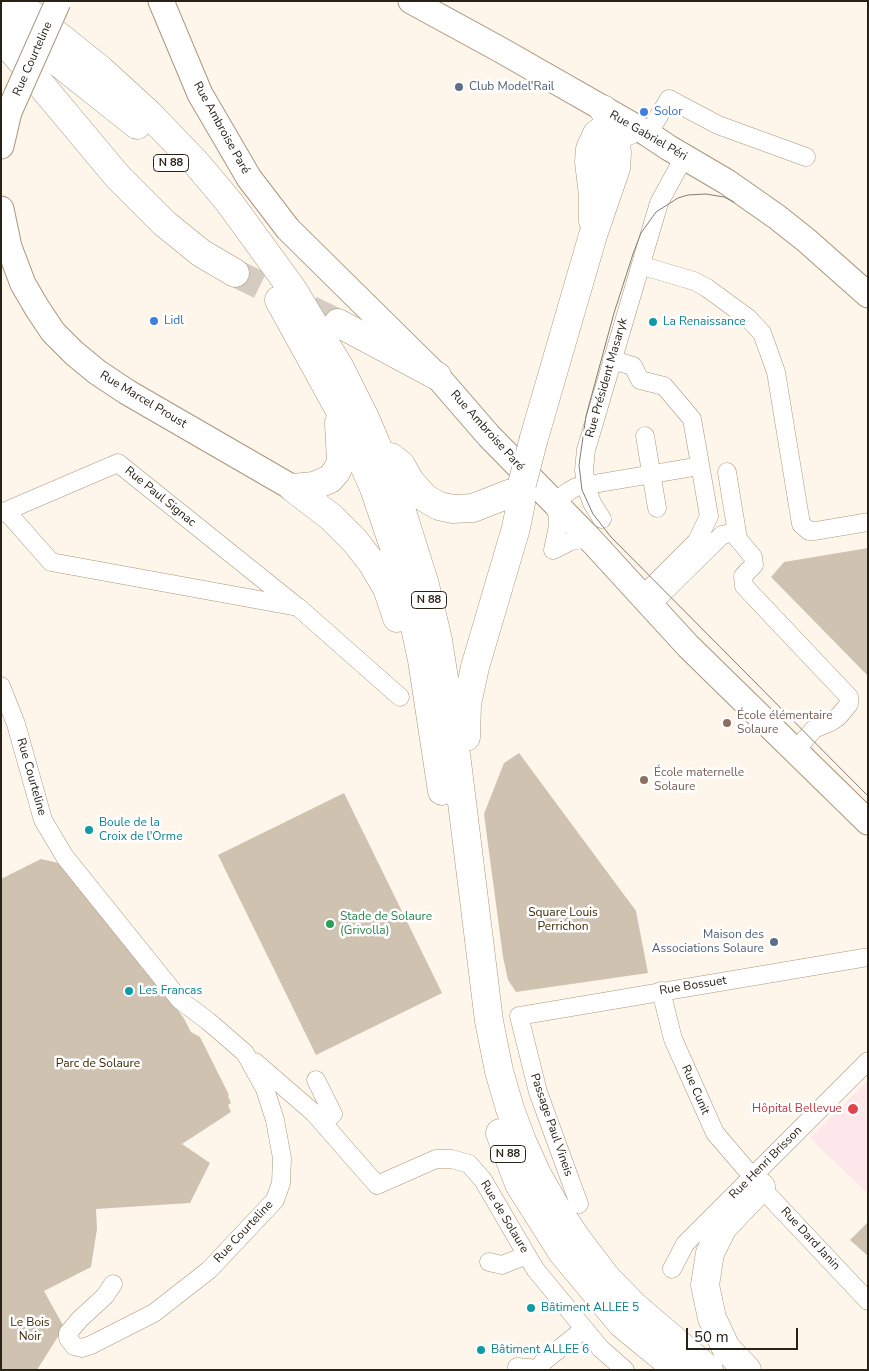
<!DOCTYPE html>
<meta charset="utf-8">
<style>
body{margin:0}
#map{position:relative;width:869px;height:1371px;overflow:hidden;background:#fff6eb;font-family:"Nunito Sans",sans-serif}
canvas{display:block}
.frame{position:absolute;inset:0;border:2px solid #292217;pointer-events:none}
.scale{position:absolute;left:686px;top:1328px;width:112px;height:22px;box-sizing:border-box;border:2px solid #292217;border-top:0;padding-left:6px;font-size:15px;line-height:18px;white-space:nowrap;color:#292217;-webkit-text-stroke:4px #fff;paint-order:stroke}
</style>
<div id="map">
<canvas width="869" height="1371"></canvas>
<div class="frame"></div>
<div class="scale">50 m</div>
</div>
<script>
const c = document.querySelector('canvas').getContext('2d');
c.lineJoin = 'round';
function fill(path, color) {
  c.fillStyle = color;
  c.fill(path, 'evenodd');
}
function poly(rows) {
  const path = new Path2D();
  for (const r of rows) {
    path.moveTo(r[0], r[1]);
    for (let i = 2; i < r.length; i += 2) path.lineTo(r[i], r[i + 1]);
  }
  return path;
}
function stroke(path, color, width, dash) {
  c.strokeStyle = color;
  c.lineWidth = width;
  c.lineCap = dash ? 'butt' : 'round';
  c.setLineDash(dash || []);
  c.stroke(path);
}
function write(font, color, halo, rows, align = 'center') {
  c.font = font + ' "Nunito Sans",sans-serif';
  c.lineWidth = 5;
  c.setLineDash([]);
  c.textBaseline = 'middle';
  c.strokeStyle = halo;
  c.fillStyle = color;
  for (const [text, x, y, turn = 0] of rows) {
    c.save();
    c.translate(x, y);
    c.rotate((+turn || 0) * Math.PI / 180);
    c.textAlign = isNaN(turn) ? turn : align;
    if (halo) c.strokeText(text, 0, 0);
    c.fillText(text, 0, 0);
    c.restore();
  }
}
fill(poly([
 [868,1080,868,1194,810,1138]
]), '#fde7ea');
fill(poly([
 [868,548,868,676,771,577,784,562],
 [519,753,636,911,648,973,516,992,508,980,503,957,484,814,504,763],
 [344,793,442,993,316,1055,218,855],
 [41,859,63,864,183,1017,191,1032,200,1037,229,1095,228,1096,231,1103,228,1105,231,1112,182,1144,210,1163,190,1203,96,1209,97,1229,91,1267,44,1291,64,1327,37,1370,1,1370,1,879],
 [868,1222,868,1256,850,1240]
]), '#cfc2b0');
stroke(poly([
 [235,273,338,323]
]), '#d4ccc1', 28, [28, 14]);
const street = poly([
 [648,134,669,99,718,125,806,157],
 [650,268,694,281,707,288,748,318,762,333,776,372,801,524,809,531,815,531,868,522],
 [612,360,633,366,640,380,664,386,692,419,709,516,697,541,642,596],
 [645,436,657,508],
 [727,472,738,539,753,557,754,565,743,576,744,586,849,697,849,704,838,717,831,722,814,729,795,751],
 [6,511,118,463,295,605],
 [1,513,6,511,51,562,298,607,400,697],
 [602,519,592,503,586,486,584,470,586,450,659,203,684,157],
 [553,550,558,526,558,516,553,503,569,491,576,487,700,466],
 [553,550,571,541,589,538],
 [651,605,722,535,736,532],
 [1,686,16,724,43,820,65,857,180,1000,208,1021,245,1053,265,1089,275,1120,282,1158,281,1183,275,1200,209,1270,154,1313,91,1345,82,1348,74,1346,68,1338,68,1333,80,1319,105,1296,113,1284],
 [661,991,673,1039,715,1133,769,1196,868,1301],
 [255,1062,314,1113,377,1185,436,1159,452,1159,469,1164,483,1180,535,1269,601,1349,625,1370],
 [316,1080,333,1114,323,1123],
 [579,1204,538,1092,519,1016,868,957],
 [489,1262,502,1265,527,1255],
 [672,1269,685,1244,868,1061],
 [517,1367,539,1369],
 [539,1370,543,1362,584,1329]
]);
const secondary = poly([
 [161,1,200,94,249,178,288,229,437,376,489,436,589,538,688,646,868,822],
 [411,1,499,49,648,134,669,148,727,182,777,217,806,240,868,295],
 [1,146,9,112,17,94],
 [1,209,9,247,23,284,37,308,53,332,74,353,97,372,127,392,293,488]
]);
const highway = poly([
 [15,1,101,70,149,114,197,164,229,202,293,290,340,368,365,418,393,483,425,585,438,640,457,762,489,1021,499,1071,510,1109,522,1141,537,1174,555,1206,577,1239,606,1277,634,1306,709,1370],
 [1,17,137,125],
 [1,37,118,177,164,223,201,253,235,273],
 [593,221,593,195,589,162,590,149,597,134,604,129,613,128,628,131],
 [279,300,339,409,374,488,395,550,410,604,422,660,442,791],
 [338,323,437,376],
 [534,438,593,235,616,168,617,153,615,133,609,117,603,109],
 [391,457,401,465,410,481,425,498,439,506,453,509,473,508,519,490],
 [293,488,331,517,355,541,372,563,387,588,397,618],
 [293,488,314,486,330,479,336,472,341,462,339,423],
 [466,737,467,704,475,667,516,528,521,503,519,490,522,484],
 [500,1133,519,1184,562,1252,622,1324,678,1370],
 [747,1370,726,1348,712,1318,705,1285,710,1253,723,1227,761,1187]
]);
stroke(street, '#aa967c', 19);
stroke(secondary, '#aa967c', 27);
stroke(highway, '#aa967c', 29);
stroke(street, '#fff', 18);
stroke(secondary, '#fff', 25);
stroke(highway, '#fff', 28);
stroke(poly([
 [734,202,724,197,706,194,688,195,678,198,656,212,641,233,633,254,614,313,586,416,579,465,582,490,593,514,611,537,868,796]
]), '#857d72', 1);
const secondaryBridge = poly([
 [17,94,58,2]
]);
const highwayBridge = poly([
 [522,484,534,438]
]);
stroke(secondaryBridge, '#aa967c', 27, []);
stroke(highwayBridge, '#aa967c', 29, []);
stroke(secondaryBridge, '#fff', 25);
stroke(highwayBridge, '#fff', 28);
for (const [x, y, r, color] of [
 [459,87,5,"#5c6f8a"],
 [644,112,5,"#3f7fe0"],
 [154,321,5,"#3f7fe0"],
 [653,322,5,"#0f9aa8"],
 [727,723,5,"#8d6e63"],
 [644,780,5,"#8d6e63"],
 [89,830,5,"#0f9aa8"],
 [330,924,5,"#2e9e5b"],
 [774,942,5,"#5c6f8a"],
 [129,991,5,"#0f9aa8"],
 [853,1109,6,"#e0444e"],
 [531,1308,5,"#0f9aa8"],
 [481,1350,5,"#0f9aa8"]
]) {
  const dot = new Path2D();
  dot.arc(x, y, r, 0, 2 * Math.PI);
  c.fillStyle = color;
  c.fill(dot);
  stroke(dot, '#fff', 2);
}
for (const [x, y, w] of [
 [171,163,35],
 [429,600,35],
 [508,1154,35]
]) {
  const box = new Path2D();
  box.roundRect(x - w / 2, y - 8.5, w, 17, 4);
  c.fillStyle = '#fff';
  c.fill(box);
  stroke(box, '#292217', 1);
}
write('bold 11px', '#292217', null, [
 ["N 88",171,163],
 ["N 88",429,600],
 ["N 88",508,1154]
]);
write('12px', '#292217', '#fff', [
 ["Rue Courteline",33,59,-66],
 ["Rue Ambroise Paré",221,128,61],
 ["Rue Gabriel Péri",648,136,30],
 ["Rue Président Masaryk",607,378,-74],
 ["Rue Marcel Proust",143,400,31],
 ["Rue Ambroise Paré",487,431,48],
 ["Rue Paul Signac",160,497,39],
 ["Rue Courteline",31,777,74],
 ["Rue Bossuet",693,986,-9],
 ["Rue Cunit",695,1090,66],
 ["Passage Paul Vineis",551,1125,71],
 ["Rue Henri Brisson",766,1163,-45],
 ["Rue de Solaure",504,1217,59],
 ["Rue Courteline",244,1232,-47],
 ["Rue Dard Janin",810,1239,47]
]);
write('12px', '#4e5e75', '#fff', [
 ["Club Model'Rail",469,87],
 ["Maison des",764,935,"right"],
 ["Associations Solaure",764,949,"right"]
], 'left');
write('12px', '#366cbe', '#fff', [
 ["Solor",654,112],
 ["Lidl",164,321]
], 'left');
write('12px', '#0d838f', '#fff', [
 ["La Renaissance",663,322],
 ["Boule de la",99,823],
 ["Croix de l'Orme",99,837],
 ["Les Francas",139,991],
 ["Bâtiment ALLEE 5",541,1308],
 ["Bâtiment ALLEE 6",491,1350]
], 'left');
write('12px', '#785e54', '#fff', [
 ["École élémentaire",737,716],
 ["Solaure",737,730],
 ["École maternelle",654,773],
 ["Solaure",654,787]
], 'left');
write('12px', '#3d2805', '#fff', [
 ["Square Louis",563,913],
 ["Perrichon",563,927],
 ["Parc de Solaure",98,1064],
 ["Le Bois",30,1323],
 ["Noir",30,1337]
]);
write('12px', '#27864d', '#fff', [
 ["Stade de Solaure",340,917],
 ["(Grivolla)",340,931]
], 'left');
write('12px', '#be3a42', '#fff', [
 ["Hôpital Bellevue",842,1109]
], 'right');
</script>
